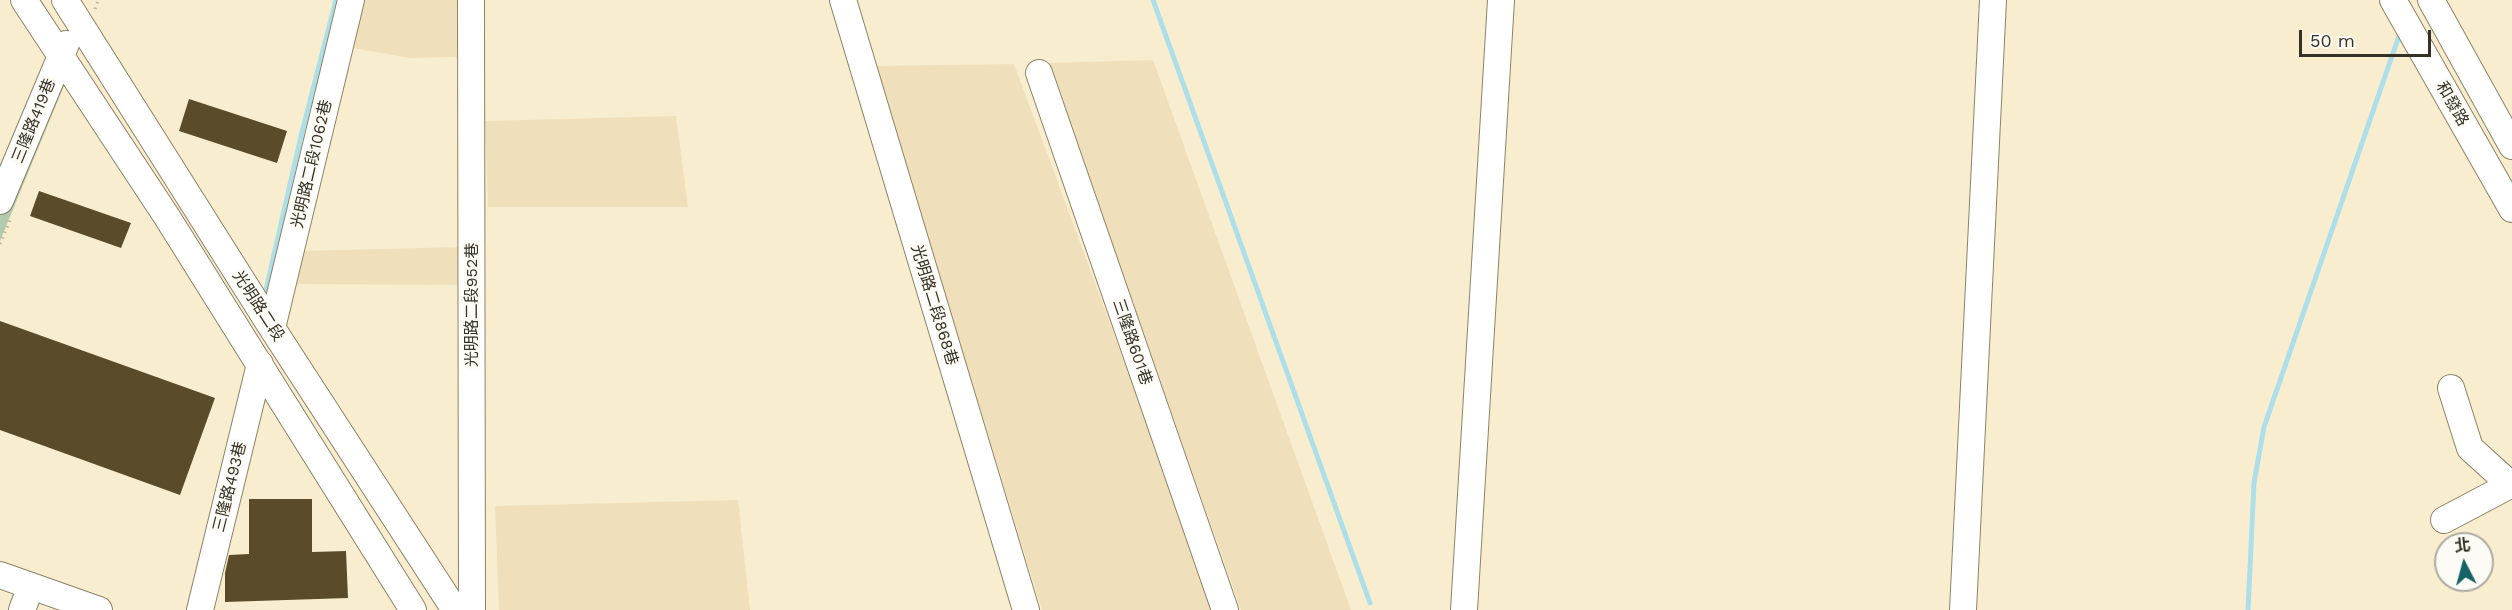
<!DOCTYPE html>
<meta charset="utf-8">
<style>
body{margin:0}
#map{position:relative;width:2512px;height:610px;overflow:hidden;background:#f9edcf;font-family:"Work Sans","Noto Sans TC",sans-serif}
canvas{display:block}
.north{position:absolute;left:2434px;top:532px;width:60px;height:60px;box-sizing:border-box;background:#fdfbf5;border:2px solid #adaaa2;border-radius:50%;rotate:354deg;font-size:16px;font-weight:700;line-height:24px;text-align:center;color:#363126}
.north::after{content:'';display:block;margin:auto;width:21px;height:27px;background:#156463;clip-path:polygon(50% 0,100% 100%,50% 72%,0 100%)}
.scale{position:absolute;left:2299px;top:30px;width:132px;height:27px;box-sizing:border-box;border:3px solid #363126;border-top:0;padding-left:8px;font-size:18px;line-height:21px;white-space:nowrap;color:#363126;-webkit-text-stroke:4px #fdfbf5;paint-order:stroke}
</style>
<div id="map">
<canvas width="2512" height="610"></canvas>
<div class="north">北</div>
<div class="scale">50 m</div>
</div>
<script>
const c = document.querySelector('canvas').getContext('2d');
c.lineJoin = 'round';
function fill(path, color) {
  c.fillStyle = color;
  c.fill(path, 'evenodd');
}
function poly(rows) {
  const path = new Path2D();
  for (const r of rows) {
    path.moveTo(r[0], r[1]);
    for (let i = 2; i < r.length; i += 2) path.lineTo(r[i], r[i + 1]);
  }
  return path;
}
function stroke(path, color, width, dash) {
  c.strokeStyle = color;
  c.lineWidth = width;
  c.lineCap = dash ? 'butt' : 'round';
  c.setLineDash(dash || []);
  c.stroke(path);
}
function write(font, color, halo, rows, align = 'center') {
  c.font = font + ' "Work Sans","Noto Sans TC",sans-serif';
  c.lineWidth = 6;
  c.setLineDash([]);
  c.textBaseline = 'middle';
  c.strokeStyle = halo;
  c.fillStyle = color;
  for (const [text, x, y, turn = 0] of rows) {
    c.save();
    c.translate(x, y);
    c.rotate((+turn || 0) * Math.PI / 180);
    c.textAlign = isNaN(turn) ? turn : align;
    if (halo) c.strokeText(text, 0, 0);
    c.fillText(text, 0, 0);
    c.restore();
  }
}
fill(poly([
 [361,0,466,0,462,57,409,58,354,48],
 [1153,60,1351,610,1241,610,1048,63],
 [1014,64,1216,610,1042,610,875,66],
 [676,116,688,207,488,207,485,121],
 [462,247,472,285,291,284,301,251],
 [738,500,750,610,499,610,495,506]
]), '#efe0bb');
fill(poly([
 [70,71,0,241,0,196]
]), '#b2cbaf');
stroke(poly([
 [1153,0,1370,603],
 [264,299,301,136,336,0],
 [2248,610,2254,483,2264,427,2400,33]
]), '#addfe8', 5);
fill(poly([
 [189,99,287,131,277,163,179,131],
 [39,191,131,223,121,248,30,216],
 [0,321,215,398,180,495,0,430],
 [249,499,312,499,312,552,346,551,348,598,225,602,225,573,229,555,249,554]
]), '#5a4c2a');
const minor = poly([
 [24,0,167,217,413,610],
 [65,0,272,328,455,610],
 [471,0,472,610],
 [843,0,1026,610],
 [2393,0,2512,209],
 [2431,0,2512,146],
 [1039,73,1225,610],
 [0,201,66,44],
 [272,328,351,0],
 [2451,388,2470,448,2512,486],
 [2444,520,2512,484],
 [0,575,99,610],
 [22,610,31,586],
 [200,610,260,364],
 [1464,610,1501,0],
 [1963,610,1993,0]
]);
stroke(minor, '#8d8266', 28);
stroke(poly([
 [95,9,98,0],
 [0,244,11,218]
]), '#bbb199', 3, [1.5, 4.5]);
stroke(minor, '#fff', 26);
write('16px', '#363126', '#fdfbf5', [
 ["和發路",2452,104,60],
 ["三隆路419巷",34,121,-68],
 ["光明路二段1062巷",312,164,-77],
 ["光明路二段952巷",472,305,-90],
 ["光明路二段868巷",934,305,73],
 ["光明路二段",258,306,57],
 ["三隆路601巷",1132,342,71],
 ["三隆路493巷",230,487,-76]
]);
</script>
